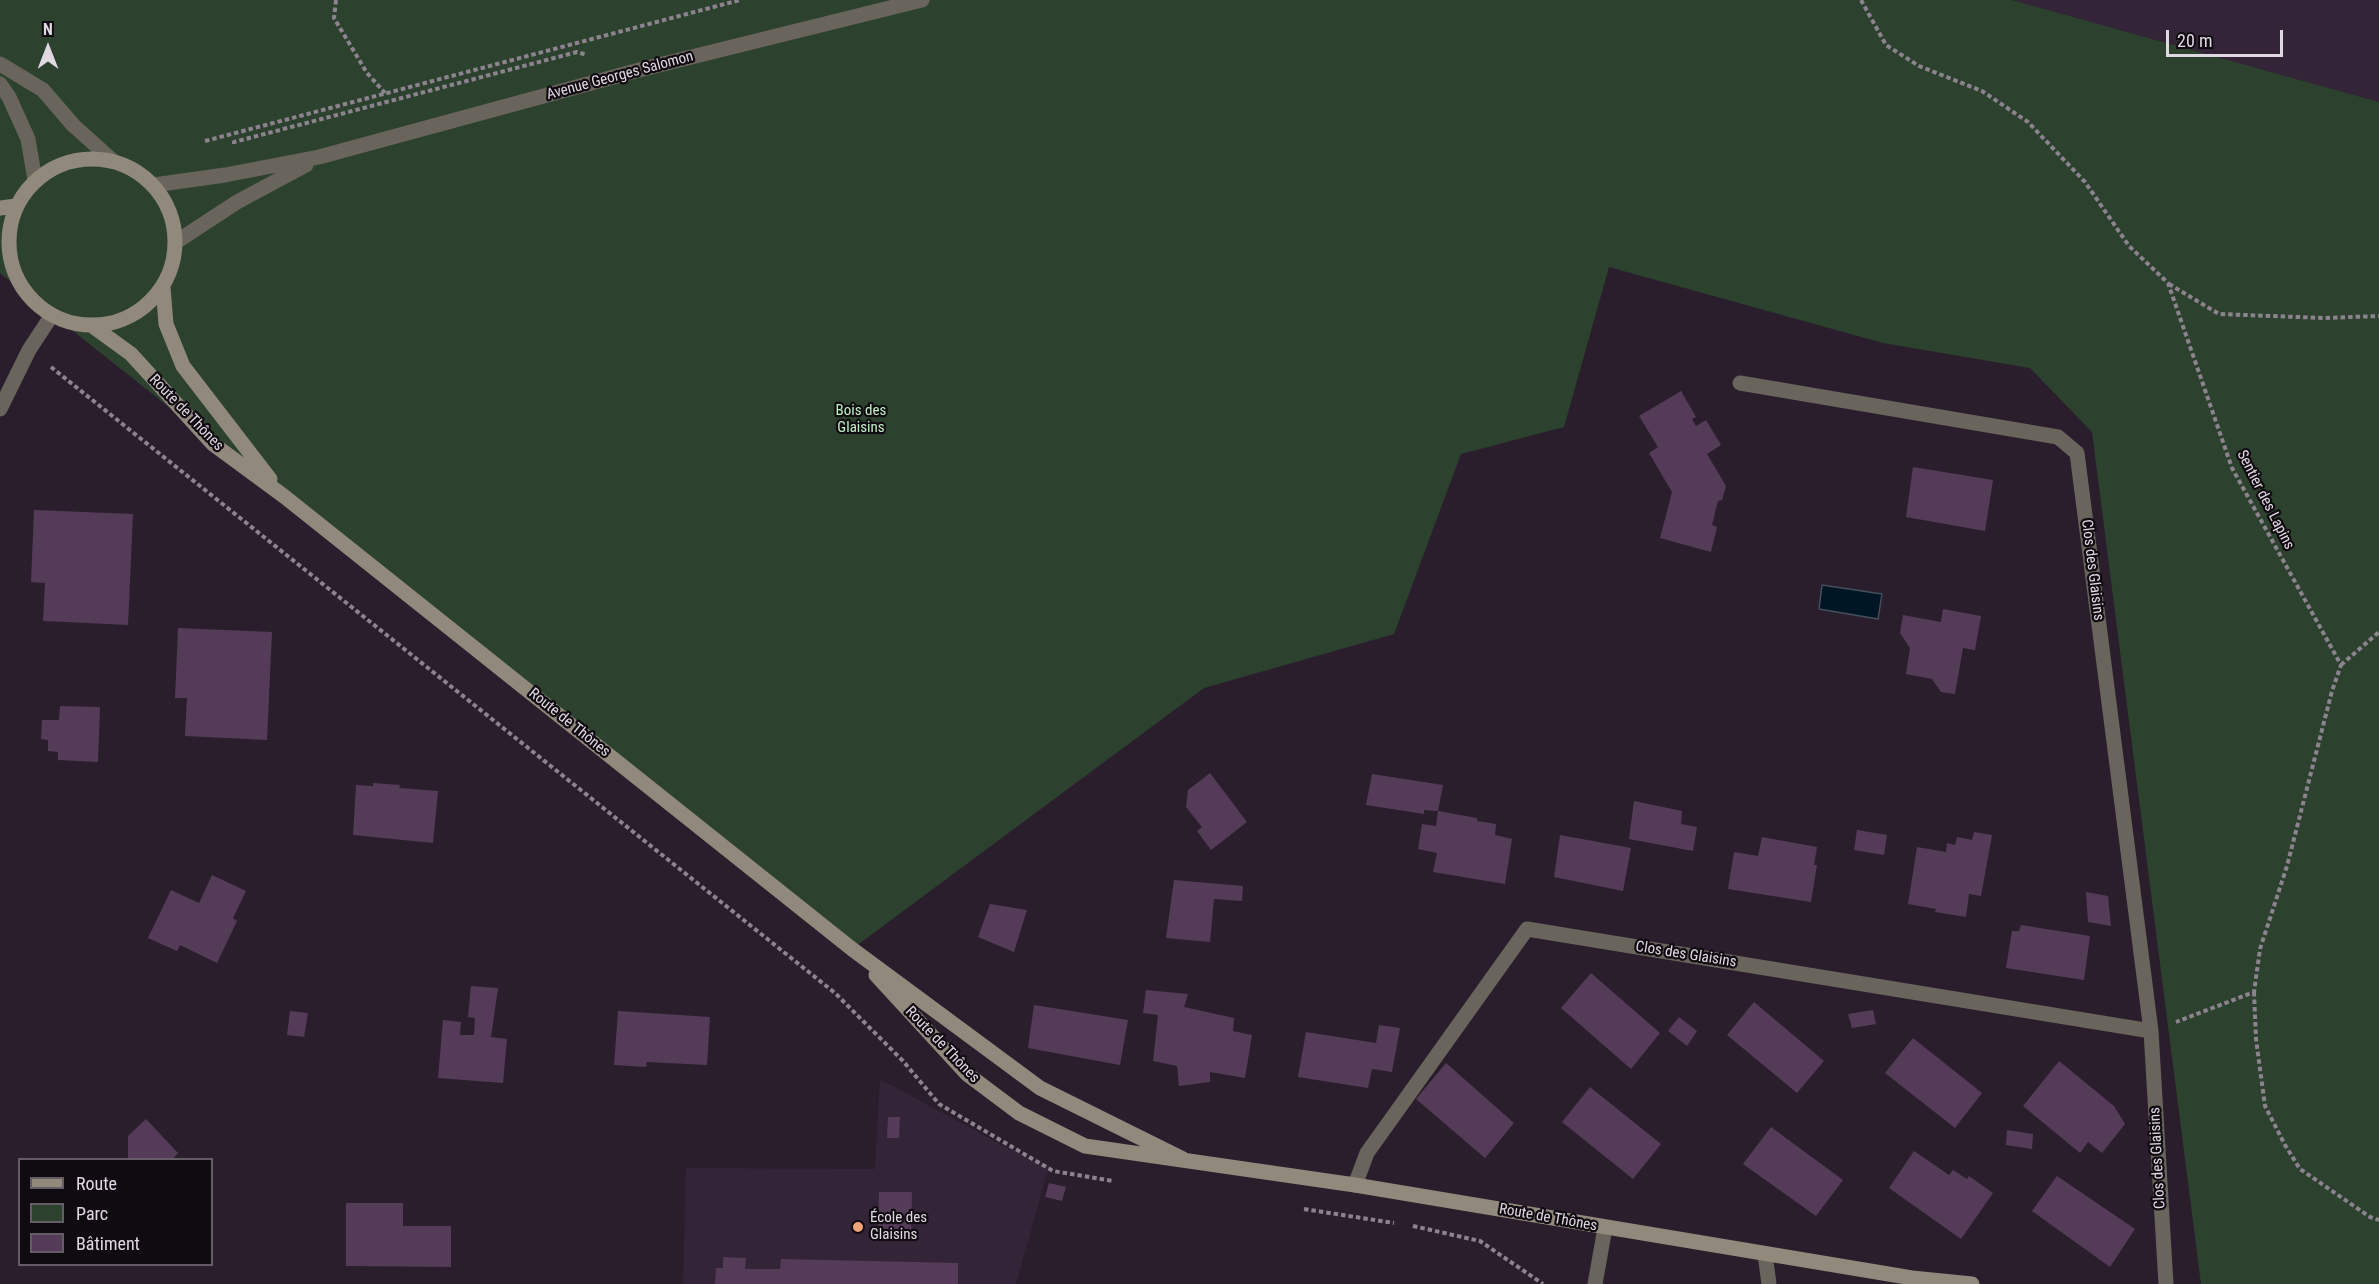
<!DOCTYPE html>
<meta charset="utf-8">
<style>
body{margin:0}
#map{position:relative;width:2379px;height:1284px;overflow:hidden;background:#2a1e2c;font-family:"Roboto Condensed",sans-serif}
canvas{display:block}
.legend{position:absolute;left:18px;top:1158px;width:195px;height:108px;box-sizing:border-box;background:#100a11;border:2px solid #645d65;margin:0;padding:8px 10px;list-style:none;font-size:18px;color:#e1d9e2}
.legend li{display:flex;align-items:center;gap:12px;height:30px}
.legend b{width:30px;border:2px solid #645d65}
.north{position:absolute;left:18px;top:18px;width:60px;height:60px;-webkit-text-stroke:4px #100a11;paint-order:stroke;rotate:0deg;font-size:16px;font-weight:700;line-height:24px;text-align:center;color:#e1d9e2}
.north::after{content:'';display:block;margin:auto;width:21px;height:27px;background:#e1d9e2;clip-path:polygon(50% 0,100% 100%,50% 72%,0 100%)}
.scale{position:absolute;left:2166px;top:30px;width:117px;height:27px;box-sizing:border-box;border:3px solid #e1d9e2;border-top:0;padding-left:8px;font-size:18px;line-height:21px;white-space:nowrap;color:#e1d9e2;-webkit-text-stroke:4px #100a11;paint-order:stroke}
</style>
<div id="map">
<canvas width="2379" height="1284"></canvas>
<ul class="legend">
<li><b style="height:8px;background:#91897c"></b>Route</li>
<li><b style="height:16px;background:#2c422f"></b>Parc</li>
<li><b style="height:16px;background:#543c58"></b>Bâtiment</li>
</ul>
<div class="north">N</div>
<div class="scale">20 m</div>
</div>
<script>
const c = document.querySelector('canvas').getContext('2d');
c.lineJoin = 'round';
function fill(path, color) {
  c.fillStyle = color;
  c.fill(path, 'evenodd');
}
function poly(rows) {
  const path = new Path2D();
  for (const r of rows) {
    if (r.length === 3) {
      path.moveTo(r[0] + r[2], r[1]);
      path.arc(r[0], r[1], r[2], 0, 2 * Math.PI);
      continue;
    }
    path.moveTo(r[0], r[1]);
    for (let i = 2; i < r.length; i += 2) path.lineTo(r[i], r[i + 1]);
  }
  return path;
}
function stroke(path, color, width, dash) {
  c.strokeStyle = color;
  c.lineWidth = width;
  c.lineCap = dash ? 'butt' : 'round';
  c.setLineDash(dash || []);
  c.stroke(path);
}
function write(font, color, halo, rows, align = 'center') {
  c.font = font + ' "Roboto Condensed",sans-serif';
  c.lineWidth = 4.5;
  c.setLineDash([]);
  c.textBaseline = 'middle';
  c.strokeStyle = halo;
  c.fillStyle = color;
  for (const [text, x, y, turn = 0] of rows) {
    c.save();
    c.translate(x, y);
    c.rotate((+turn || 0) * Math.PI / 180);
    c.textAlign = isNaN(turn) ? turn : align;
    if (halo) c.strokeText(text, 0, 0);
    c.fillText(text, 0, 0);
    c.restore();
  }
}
fill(poly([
 [2012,0,2379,0,2379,102],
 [880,1079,1002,1145,1049,1166,1016,1284,683,1284,686,1168,875,1169]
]), '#342437');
fill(poly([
 [0,0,2012,0,2379,102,2379,1284,2201,1284,2092,432,2030,368,1883,343,1609,267,1564,427,1461,454,1394,634,1204,688,852,949,0,273]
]), '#2c422f');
const water = poly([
 [1822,585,1882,594,1878,619,1819,609,1822,585]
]);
fill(water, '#001624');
stroke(water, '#44505d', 1.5);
fill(poly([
 [1681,391,1696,417,1692,419,1696,426,1706,420,1721,445,1707,454,1726,486,1722,500,1718,501,1712,525,1717,527,1711,552,1660,538,1672,492,1649,453,1658,447,1639,416],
 [1913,467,1993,480,1985,531,1906,517],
 [34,510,133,514,128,625,43,621,45,583,31,582],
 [1943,609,1981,616,1975,650,1963,648,1955,694,1941,692,1932,679,1906,674,1910,648,1900,633,1903,615,1941,622],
 [178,628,272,632,267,740,185,736,187,698,175,698],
 [60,706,100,707,98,762,58,760,58,752,48,751,48,740,41,739,42,720,59,720],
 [1210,773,1247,822,1211,850,1197,831,1202,827,1186,807,1188,790],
 [1372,774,1443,785,1438,811,1477,818,1477,821,1496,824,1495,835,1512,839,1505,884,1433,872,1437,853,1418,849,1422,824,1436,826,1438,811,1424,810,1424,814,1366,805],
 [373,783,400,785,399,788,438,791,433,843,353,835,356,785,373,786],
 [1634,801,1682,811,1681,824,1697,827,1693,851,1629,839],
 [1857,830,1887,835,1884,855,1854,850],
 [1974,832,1992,835,1981,896,1969,894,1966,917,1935,912,1936,909,1908,904,1917,847,1946,852,1947,843,1955,845,1957,837,1972,840],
 [1560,835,1631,848,1623,891,1554,877],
 [1762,837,1817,847,1814,865,1817,865,1811,902,1728,889,1734,852,1758,856],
 [212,875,246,891,233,918,237,921,217,963,180,945,177,951,148,938,171,890,199,903],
 [1174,880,1243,886,1242,901,1214,899,1210,942,1166,938],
 [2086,892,2108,896,2111,926,2088,922],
 [990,904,1027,910,1014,952,978,937],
 [2021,925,2090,936,2084,980,2006,968,2012,931,2019,931],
 [1591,973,1660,1033,1631,1069,1561,1008],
 [471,986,498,988,491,1037,507,1039,503,1083,438,1078,443,1020,461,1022,460,1035,474,1035,475,1018,468,1017],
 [1146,990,1188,994,1184,1007,1234,1018,1233,1031,1252,1035,1245,1078,1210,1072,1210,1082,1179,1086,1177,1066,1153,1061,1158,1015,1143,1013],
 [1754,1002,1824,1061,1797,1093,1727,1035],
 [1034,1005,1128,1020,1120,1065,1028,1048],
 [1873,1010,1876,1024,1852,1028,1848,1014],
 [290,1011,308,1013,304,1037,287,1035],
 [618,1011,710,1017,707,1065,647,1062,646,1067,614,1065],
 [1679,1017,1697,1031,1687,1046,1668,1031],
 [1379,1025,1400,1028,1392,1072,1372,1069,1368,1088,1298,1077,1306,1032,1376,1043],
 [1913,1038,1982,1093,1955,1128,1885,1073],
 [2059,1061,2114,1106,2125,1124,2102,1153,2088,1142,2080,1153,2023,1106],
 [1446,1063,1514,1123,1485,1158,1416,1099],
 [1590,1087,1661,1144,1633,1179,1562,1122],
 [888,1117,900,1117,899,1138,887,1138],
 [146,1119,178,1153,172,1160,128,1160,128,1136],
 [1771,1127,1843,1180,1816,1216,1743,1164],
 [2007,1130,2033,1134,2032,1149,2006,1145],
 [1914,1151,1949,1175,1953,1170,1967,1179,1969,1176,1993,1193,1961,1239,1889,1188],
 [2057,1176,2135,1229,2110,1267,2032,1211],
 [1049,1183,1066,1187,1062,1201,1045,1197],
 [879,1192,912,1192,911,1241,878,1241],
 [346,1203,403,1203,403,1226,451,1226,451,1267,346,1266],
 [723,1257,746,1258,745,1269,780,1269,781,1259,958,1263,958,1284,715,1284,716,1268,723,1268]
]), '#543c58');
stroke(poly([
 [336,0,334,18,367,73,385,93],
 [1861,0,1886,45,1919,66,1982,91,2028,122,2085,182,2129,246,2168,283,2232,468,2341,665,2332,691,2287,866,2260,949,2254,992,2176,1022],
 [205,141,740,0],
 [234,144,234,142,577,52,587,55],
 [2169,284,2219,314,2324,318,2379,316],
 [51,367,835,993,903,1061,939,1104,1053,1171,1113,1181],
 [2341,665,2379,632],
 [2254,992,2256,1039,2265,1106,2285,1145,2300,1169,2370,1217,2379,1220],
 [1304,1209,1394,1223],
 [1413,1226,1480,1241,1543,1284]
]), '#8c838e', 4, [4.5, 3]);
stroke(poly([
 [0,64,43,90,73,125,113,161],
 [0,84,9,97,28,139,35,180]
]), '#69645c', 15);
stroke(poly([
 [1740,383,2058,437,2077,453,2151,1031],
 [0,409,29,350,52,315],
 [1355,1185,1367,1153,1527,929,2151,1031,2166,1284],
 [1765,1254,1769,1284],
 [1595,1284,1605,1228]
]), '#69645c', 15);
stroke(poly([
 [154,185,225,175,319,157,643,69,922,0],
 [176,242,237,202,306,165]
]), '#69645c', 15);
stroke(poly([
 [92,242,83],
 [0,208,16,206],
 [163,287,166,324,183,366,270,479],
 [91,325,131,354,213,444,285,497,852,949,1040,1088,1183,1159],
 [876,975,967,1074,1019,1113,1085,1146,1355,1185,1912,1278,1972,1284]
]), '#91897c', 15);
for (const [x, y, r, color] of [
 [858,1227,6,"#efa377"]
]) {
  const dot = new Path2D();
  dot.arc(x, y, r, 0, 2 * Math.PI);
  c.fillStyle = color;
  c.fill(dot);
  stroke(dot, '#100a11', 2);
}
write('15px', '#e1d9e2', '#100a11', [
 ["Avenue Georges Salomon",620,76,-15],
 ["Route de Thônes",186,413,46],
 ["Sentier des Lapins",2265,500,63],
 ["Clos des Glaisins",2092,570,83],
 ["Route de Thônes",569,723,39],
 ["Clos des Glaisins",1686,955,9],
 ["Route de Thônes",942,1045,46],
 ["Clos des Glaisins",2158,1158,-93],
 ["Route de Thônes",1548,1218,10]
]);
write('15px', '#bef4c4', '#100a11', [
 ["Bois des",861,411],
 ["Glaisins",861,428]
]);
write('15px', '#e1d9e2', '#100a11', [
 ["École des",870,1218],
 ["Glaisins",870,1235]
], 'left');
</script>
